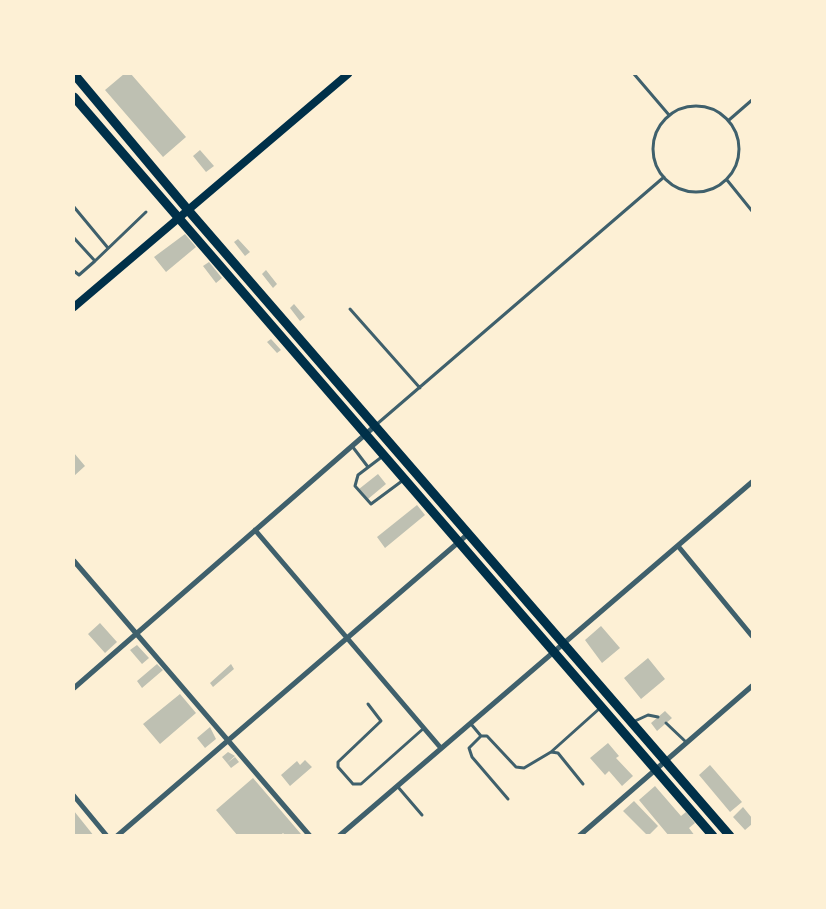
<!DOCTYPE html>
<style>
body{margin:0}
#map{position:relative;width:826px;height:909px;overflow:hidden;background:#fdf0d5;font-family:"Open Sans",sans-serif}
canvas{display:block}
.frame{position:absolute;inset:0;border:75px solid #fdf0d5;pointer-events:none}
</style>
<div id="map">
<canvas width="826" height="909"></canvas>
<div class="frame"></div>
</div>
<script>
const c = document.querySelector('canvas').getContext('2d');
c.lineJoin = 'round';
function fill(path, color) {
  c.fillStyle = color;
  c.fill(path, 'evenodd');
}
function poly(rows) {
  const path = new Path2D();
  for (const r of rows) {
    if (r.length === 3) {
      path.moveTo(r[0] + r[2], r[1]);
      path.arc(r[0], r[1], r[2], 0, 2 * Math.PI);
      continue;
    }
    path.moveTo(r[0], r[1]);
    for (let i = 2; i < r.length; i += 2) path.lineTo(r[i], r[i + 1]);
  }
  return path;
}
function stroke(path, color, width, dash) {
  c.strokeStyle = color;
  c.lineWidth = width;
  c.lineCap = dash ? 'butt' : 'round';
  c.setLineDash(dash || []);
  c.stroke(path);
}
fill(poly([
 [124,74,131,74,186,137,163,157,105,90],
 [200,150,214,166,206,172,193,156],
 [185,234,196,247,166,272,154,257],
 [238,239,250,252,245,256,234,242],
 [209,262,222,278,216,283,203,266],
 [266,270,277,284,273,288,262,274],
 [294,304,305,317,300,321,290,308],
 [271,339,281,350,277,353,267,342],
 [74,453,85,466,74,476],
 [378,474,386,484,368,499,359,489],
 [417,505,425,515,385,548,377,537],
 [100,623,117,642,105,653,88,634],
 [601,626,620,648,602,663,585,640],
 [137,645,149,658,142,664,130,650],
 [648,658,665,679,641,699,624,678],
 [157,664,163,670,142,688,137,681],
 [231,664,234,669,213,687,210,683],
 [180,694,196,713,160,744,143,724],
 [665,711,672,718,657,731,651,723],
 [210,727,216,739,205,748,197,738],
 [608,743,619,756,616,758,633,776,622,786,609,771,605,775,590,758],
 [228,752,235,756,227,763,222,757],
 [235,757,239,762,231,768,227,763],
 [305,760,312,767,290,786,281,775,297,761,300,765],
 [710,765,742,802,730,812,699,775],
 [253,778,301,834,300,836,286,836,283,833,280,836,238,836,216,810],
 [655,786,681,816,686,812,695,823,689,828,695,836,669,836,639,800],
 [634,801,658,826,648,836,623,811],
 [743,807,752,818,752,824,745,830,733,817],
 [74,811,94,836,74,836]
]), '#bec0b2');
stroke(poly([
 [634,74,669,115],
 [696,149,43],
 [729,120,752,100],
 [727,180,752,211],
 [74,207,108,248],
 [74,238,95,261,79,275,74,271],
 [95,261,146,212],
 [350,309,420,388],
 [377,424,664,177],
 [352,446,368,467],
 [383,456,358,475,355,486,371,504,402,481],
 [368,704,381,721,338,762,338,767,353,784,361,784,424,728],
 [635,721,648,715,658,717],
 [666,723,686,742],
 [471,724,481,736,487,736,516,767,524,768,551,752,558,753,583,784],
 [481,736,469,748,472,757,508,799],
 [551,752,599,709],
 [398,787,422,815]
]), '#3f606c', 3);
stroke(poly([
 [255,530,440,747],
 [678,546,752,636],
 [74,561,310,836],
 [74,688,375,426],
 [74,796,107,836],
 [117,836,468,534],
 [339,836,752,482],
 [579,836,752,686]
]), '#3f606c', 5);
stroke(poly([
 [74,307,348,74]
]), '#003049', 8);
stroke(poly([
 [74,74,188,210,730,836],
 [74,97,713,836]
]), '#003049', 9);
</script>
